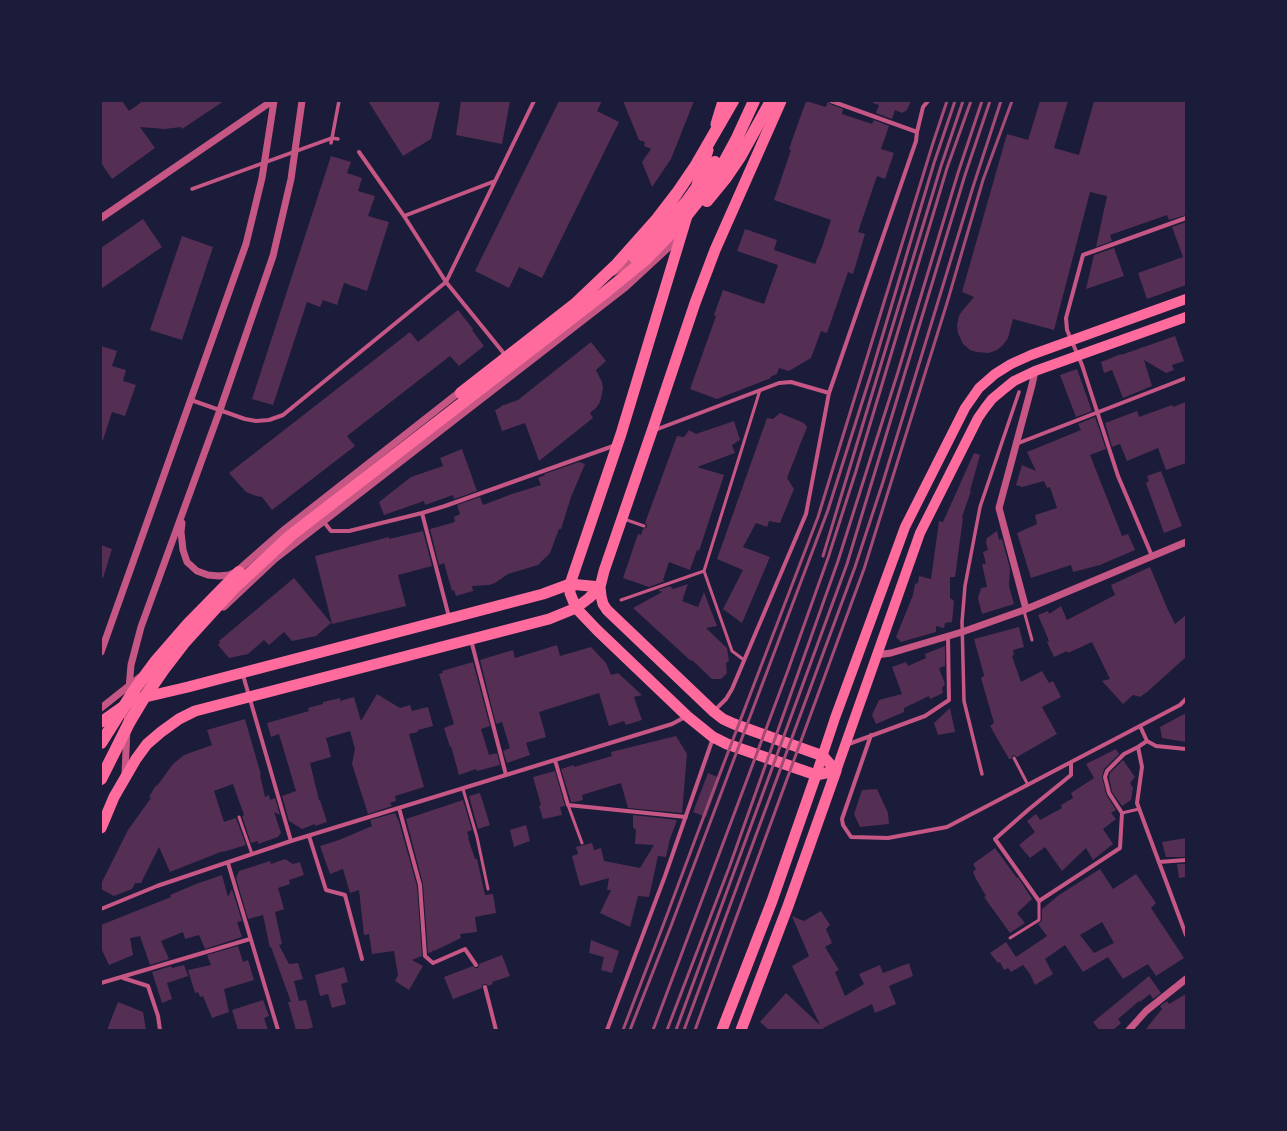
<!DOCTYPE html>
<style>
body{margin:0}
#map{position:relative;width:1287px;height:1131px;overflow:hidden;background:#1b1b3a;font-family:"Roboto Condensed",sans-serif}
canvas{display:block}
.frame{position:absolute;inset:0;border:102px solid #1b1b3a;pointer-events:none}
</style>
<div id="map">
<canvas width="1287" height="1131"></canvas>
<div class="frame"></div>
</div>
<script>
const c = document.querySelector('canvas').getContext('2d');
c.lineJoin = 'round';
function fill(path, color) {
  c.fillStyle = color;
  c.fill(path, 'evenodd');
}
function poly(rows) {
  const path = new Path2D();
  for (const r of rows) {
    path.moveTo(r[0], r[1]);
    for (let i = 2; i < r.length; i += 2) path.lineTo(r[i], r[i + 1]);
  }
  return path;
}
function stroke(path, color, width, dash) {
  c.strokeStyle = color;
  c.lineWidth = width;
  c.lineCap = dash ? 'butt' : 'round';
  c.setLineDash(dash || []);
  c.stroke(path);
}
fill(poly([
 [101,101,122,101,129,111,143,101,224,101,182,129,181,127,165,129,140,127,155,148,112,179,101,163],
 [368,101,440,101,431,139,403,156],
 [461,101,510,101,502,144,456,135],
 [559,101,602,101,597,111,619,122,542,278,519,267,509,288,475,271],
 [623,101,694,101,671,159,652,187,642,162,651,149,644,146,645,142,639,140],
 [806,101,826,107,828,101,830,104,843,109,842,114,872,124,874,120,889,126,881,149,894,153,885,179,877,176,858,232,865,234,853,274,848,272,827,333,821,331,811,358,789,371,779,368,777,374,770,377,771,378,717,399,690,389,716,316,714,315,723,290,764,304,778,265,737,251,745,229,777,240,774,250,815,264,822,247,831,220,774,200,791,150,789,149],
 [873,101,911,101,907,110,902,113,895,110,892,119,876,113,879,105,873,103],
 [1040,101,1068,101,1054,148,1079,155,1094,101,1186,101,1186,215,1169,220,1167,215,1110,235,1112,241,1096,247,1107,196,1090,192,1054,330,1013,319,1008,338,1003,345,997,350,989,353,976,352,970,350,963,344,958,333,957,325,959,316,962,311,974,297,962,292,1007,134,1028,140],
 [331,156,351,162,347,173,362,178,358,191,375,196,368,216,389,222,367,291,344,283,337,305,323,300,320,307,307,302,273,405,252,399],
 [143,219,162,247,101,289,101,248],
 [1186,222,1186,285,1147,299,1138,273,1183,257,1172,227],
 [182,236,213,247,182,340,150,330],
 [1114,248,1124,276,1086,289,1094,255],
 [458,310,473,329,472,330,484,346,459,366,450,356,347,436,355,446,272,510,262,497,256,496,246,492,229,473,410,332,418,342],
 [1175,336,1184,361,1172,365,1174,370,1166,373,1144,360,1152,386,1123,398,1112,370,1104,373,1101,362,1121,354,1121,355],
 [591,342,606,361,596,370,602,382,603,389,600,402,596,408,590,413,593,418,539,461,525,423,502,431,495,410,501,407,501,406,518,400],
 [101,346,117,351,112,366,126,370,123,381,136,385,125,416,112,412,103,440,101,440],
 [1077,369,1092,411,1076,417,1060,375],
 [1186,402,1186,463,1166,470,1158,448,1127,461,1120,444,1112,447,1105,423,1137,411,1139,417,1172,405,1173,407],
 [780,413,804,423,807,427,787,478,794,489,780,523,769,521,767,527,756,523,743,547,770,557,742,623,723,609,743,570,717,559,767,418,773,419],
 [1095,417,1106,449,1090,455,1122,536,1128,534,1135,550,1100,565,1073,572,1071,565,1031,578,1017,533,1037,524,1035,515,1057,508,1050,487,1047,488,1044,481,1022,487,1016,485,1022,465,1036,471,1027,452,1081,430,1078,424],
 [734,421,740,440,732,445,735,453,697,467,724,475,699,551,697,550,690,570,669,562,663,580,665,581,649,587,623,578,638,534,641,535,643,529,647,527,647,525,645,523,677,436,684,437,689,430,696,434],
 [462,449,477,491,454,499,453,495,425,505,424,501,384,515,379,502,411,477,443,466,440,458],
 [974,453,980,455,970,491,971,491,962,517,963,518,955,577,950,577,950,598,954,601,952,622,945,623,944,628,936,626,936,632,901,642,896,637,913,595,915,584,918,583,919,576,931,579,939,521,943,522],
 [579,462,585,464,571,497,561,529,559,529,550,553,538,565,508,574,495,583,489,585,472,586,473,591,456,596,454,590,452,591,444,563,439,565,430,529,455,522,454,517,460,514,457,505,480,497,483,505,512,494,541,485,538,478,545,475,544,474],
 [1161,471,1182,526,1164,533,1146,483,1149,481,1147,476],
 [423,531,432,566,398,575,406,606,332,624,315,556,389,537,389,539],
 [997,531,999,540,1002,539,1010,569,1009,586,1014,604,982,614,978,598,981,588,987,587,982,564,986,564,983,552,988,550,986,542,987,538],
 [101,545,112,549,103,578,101,577],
 [1150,567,1168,610,1175,624,1186,615,1186,657,1147,692,1140,697,1133,695,1123,704,1102,681,1110,679,1092,642,1068,653,1067,651,1054,657,1047,642,1049,641,1038,615,1048,611,1049,614,1061,606,1067,620,1115,595,1111,585],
 [294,578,331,623,316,636,292,641,284,632,269,645,264,640,248,654,229,658,218,645,220,643,219,641],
 [688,584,683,598,684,600,683,599,682,601,698,607,704,592,717,626,706,628,727,648,729,661,726,663,727,673,721,679,712,679,692,660,691,661,633,608,662,592,658,590,670,586,673,589],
 [1019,627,1024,647,1013,650,1014,655,1012,656,1021,682,1042,671,1049,683,1053,681,1061,697,1042,707,1057,734,1017,757,1013,755,1011,759,1009,759,990,726,994,723,981,678,985,675,984,675,974,639],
 [557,645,560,656,591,647,606,663,611,675,618,673,642,695,634,697,642,720,626,725,624,721,609,726,599,693,539,712,546,737,526,743,530,755,507,763,503,751,510,748,502,722,496,724,480,660,513,650,515,658],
 [945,646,945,666,939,668,945,684,942,688,943,693,930,699,929,696,904,708,904,712,876,724,872,715,879,700,902,694,892,667,906,662,908,666,926,658,925,654],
 [473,662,490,726,481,729,489,755,497,753,500,765,477,771,476,769,459,775,451,746,450,747,444,728,454,724,439,674,443,673,442,671],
 [377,694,400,708,410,705,412,711,428,707,433,726,418,730,418,732,409,734,424,787,395,796,396,801,390,803,392,806,368,814,352,764,355,749,350,731,326,738,331,757,310,763,319,800,320,800,327,822,315,826,315,824,302,829,289,821,282,796,296,791,279,734,271,737,267,723,309,711,308,708,323,704,323,702,340,698,340,701,354,697,361,721],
 [950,708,955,732,938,735,934,723],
 [1186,713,1186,742,1162,738,1160,727],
 [245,719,261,775,260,775,265,797,269,795,270,800,275,798,280,815,274,812,281,833,278,837,258,844,258,841,251,843,242,816,244,815,233,784,214,791,224,822,236,818,246,845,223,852,223,851,170,872,159,847,141,883,135,883,132,889,114,896,101,889,101,884,128,830,151,798,149,797,156,785,157,786,173,764,184,755,212,745,207,730],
 [676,736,687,754,682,813,628,808,621,783,582,795,583,800,575,802,571,802,561,769,574,765,574,767,612,756,611,752],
 [1116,749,1119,754,1104,769,1102,777,1106,794,1116,810,1111,813,1116,819,1103,829,1113,844,1093,860,1086,848,1062,871,1045,847,1030,858,1019,845,1035,832,1027,821,1036,814,1040,820,1062,808,1061,805,1073,798,1071,793,1094,778,1086,764],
 [1123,760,1135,777,1130,783,1133,788,1131,800,1122,806,1112,792,1109,777,1110,773],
 [555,771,565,806,560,807,562,815,543,819,539,806,541,805,533,777],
 [708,773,720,778,706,817,693,812],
 [877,789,888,813,889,824,860,827,854,814,862,790],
 [480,793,490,825,478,829,469,796],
 [463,800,472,830,467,832,469,837,468,838,475,859,477,859,485,895,493,894,496,913,475,917,477,932,460,934,461,938,434,951,434,949,432,952,428,953,423,884,406,819],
 [395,813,399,822,417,886,422,956,412,960,423,966,409,990,395,981,398,975,394,951,372,954,369,934,364,935,359,890,350,893,343,869,330,874,320,846,339,840,372,826,370,820],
 [633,815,677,820,670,839,666,857,658,856,649,897,638,896,630,927,600,913,611,890,607,890,609,878,580,886,572,856,578,854,576,847,592,843,594,850,601,848,604,861,640,868,654,845,635,844,636,830,633,827],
 [526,825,530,841,514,847,510,830],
 [1186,838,1186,857,1166,857,1162,842],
 [995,848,1017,878,1018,877,1032,899,1017,913,1025,923,1010,933,984,897,986,896,976,879,973,872,976,869,973,864],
 [285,859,293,864,300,862,304,875,289,880,290,884,278,888,284,909,275,912,282,944,279,945,289,964,298,963,303,979,294,981,299,1001,306,1000,313,1027,306,1030,296,1030,288,1002,291,1002,271,947,270,948,263,915,248,919,236,878,239,871,270,861,271,864],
 [1177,864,1186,864,1186,877,1179,878],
 [1100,869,1113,889,1136,874,1156,903,1151,908,1184,958,1156,976,1148,964,1123,979,1108,957,1083,972,1065,945,1045,959,1053,974,1035,985,1030,974,1023,965,1011,972,1008,968,1004,970,1000,962,998,963,990,953,1006,942,1016,957,1047,936,1038,924,1042,921,1042,909,1059,895],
 [1102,922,1114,943,1094,953,1080,935],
 [222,875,228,897,232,889,242,921,237,922,242,937,205,949,199,935,185,939,183,932,161,941,169,959,150,965,140,936,130,938,133,955,109,965,101,948,101,925,171,897,170,895,196,884],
 [821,911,830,925,826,929,832,943,825,947,839,970,835,972,845,996,864,984,859,974,880,965,883,973,909,963,913,976,889,986,896,1004,875,1013,872,1004,823,1028,825,1030,769,1030,760,1022,786,993,820,1025,792,966,809,956,792,916,804,921],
 [591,940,619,951,612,973,601,970,604,957,589,953],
 [238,946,243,962,248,960,254,980,224,989,229,1012,212,1018,203,996,200,997,198,992,195,993,188,970,211,965,207,955],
 [502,955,510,976,492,982,493,984,488,986,486,984,484,984,482,986,482,988,453,999,444,977,473,966,475,968,478,968,479,964],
 [184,965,188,976,167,983,172,999,162,1003,152,972,171,966,172,968],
 [344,967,348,982,341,984,346,1004,332,1008,328,994,320,996,315,975],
 [1149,976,1161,993,1153,999,1150,994,1140,1002,1139,1001,1118,1019,1121,1023,1113,1030,1099,1030,1093,1022],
 [1186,994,1186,1030,1145,1030,1162,1009,1160,1006,1167,1001,1169,1004],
 [263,1000,269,1016,264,1018,268,1030,238,1030,232,1010],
 [118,1002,143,1012,146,1030,107,1030]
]), '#542f53');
stroke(poly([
 [624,519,644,526],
 [621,600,704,571],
 [1024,611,1032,640],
 [744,660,732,651,704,571,760,390],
 [1014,758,1028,785],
 [463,789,477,837,488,889],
 [568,805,582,843],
 [1122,813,1139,809],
 [239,817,252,854],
 [1010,938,1039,920,1039,901]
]), '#c65784', 3);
stroke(poly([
 [331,143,332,138,338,139],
 [192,189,332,138,339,101],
 [982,774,964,701,962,622,965,586,980,507,1019,392]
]), '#c65784', 3.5);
stroke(poly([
 [831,101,917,132],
 [359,152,404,216],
 [495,181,404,216,446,282,506,356],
 [191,400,245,419,256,421,269,420,283,415,446,282,534,101],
 [655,430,779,383,791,382,829,393],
 [1016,444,1186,378],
 [422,513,449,617],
 [324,522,331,531,349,531,422,513,445,506,616,445],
 [1152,556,1118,476,1082,365,1067,330,1066,318,1083,255,1186,218],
 [471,640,506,775],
 [243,675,291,841],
 [715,710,726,699,732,689,806,514,829,393,916,141,917,132,923,107,928,101],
 [1140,726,1147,741,1138,747,1142,767,1137,803,1186,935],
 [871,735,842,819,843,825,851,837,888,838,947,827,1180,705,1186,699],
 [1147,741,1156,746,1186,749],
 [846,745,925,716,949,700,948,637],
 [555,760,568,805,686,817],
 [1071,762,1071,775,1028,810,995,839,1039,901,1120,848,1122,813,1109,793,1105,777,1107,771,1124,754,1138,747],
 [399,808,420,885,425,956,433,963,465,949,476,965],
 [309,836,326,890,345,895,362,959],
 [1159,862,1186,860],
 [228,863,278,1030],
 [101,909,157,886,291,841,672,724,687,716],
 [123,978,148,986,158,1016,160,1030],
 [101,983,250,939],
 [485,987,496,1030],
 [607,1030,665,876,713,738]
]), '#c65784', 4);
stroke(poly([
 [101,218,272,101],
 [614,272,640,258],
 [182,523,181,532,183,550,187,562,197,571,208,575,219,576,229,575,236,572],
 [235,573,285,529,462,390],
 [224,607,275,559,626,287,679,238],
 [1026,609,999,508,1032,385,1035,371],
 [101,652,246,244,262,178,274,101],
 [877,655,891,653,962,632,1024,610,1186,542],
 [129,688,131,665,141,627,220,410,273,256,291,179,302,101],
 [101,708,140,677],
 [125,774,128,704],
 [1129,1030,1146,1011,1186,979]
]), '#c65784', 7);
stroke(poly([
 [836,771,920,533,978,418,985,408,992,399,1004,389,1014,381,1035,371,1186,317],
 [816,775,835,718,905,527,965,408,979,388,995,374,1011,364,1031,355,1186,299]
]), '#ff6b9d', 10);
stroke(poly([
 [781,101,715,250,695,303,652,431,604,571,600,587,601,596,603,604,607,610,714,712,723,719,734,724,823,756,836,771],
 [716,124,723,101],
 [697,185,708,150],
 [687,216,621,434,570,584,570,593,576,608,597,630,687,716,713,737,727,744,816,775,836,771],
 [101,722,128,703,141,698,188,687,543,594,570,584,600,587],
 [101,828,114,797,136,759,147,744,161,732,179,719,195,711,549,619,576,608,589,598,600,587],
 [722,1030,772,901,816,775],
 [741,1030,788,906,836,771]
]), '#ff6b9d', 11);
stroke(poly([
 [707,201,725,179,740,157,771,101],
 [634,257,648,243,687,201,715,162],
 [461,393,575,304,617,264,657,219,677,193,696,165,733,101],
 [101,743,135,689,155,662,188,624,239,572],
 [101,779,129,723,144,698,164,669,184,643,234,588,290,536,602,295,646,259,679,225,703,195,724,162,737,138,754,101]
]), '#ff6b9d', 12);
stroke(poly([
 [823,556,941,166,963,101],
 [623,1030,664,923,711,797,818,517,933,143,947,101],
 [630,1030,671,926,828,510,872,371,934,163,955,101],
 [653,1030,787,673,828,558,856,471,947,168,971,101],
 [667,1030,729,868,838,561,898,372,958,173,982,101],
 [676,1030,847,564,965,175,990,101],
 [684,1030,855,567,883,482,973,187,1001,101],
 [695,1030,864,569,947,303,983,180,1012,101]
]), '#a44b75', 3);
</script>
